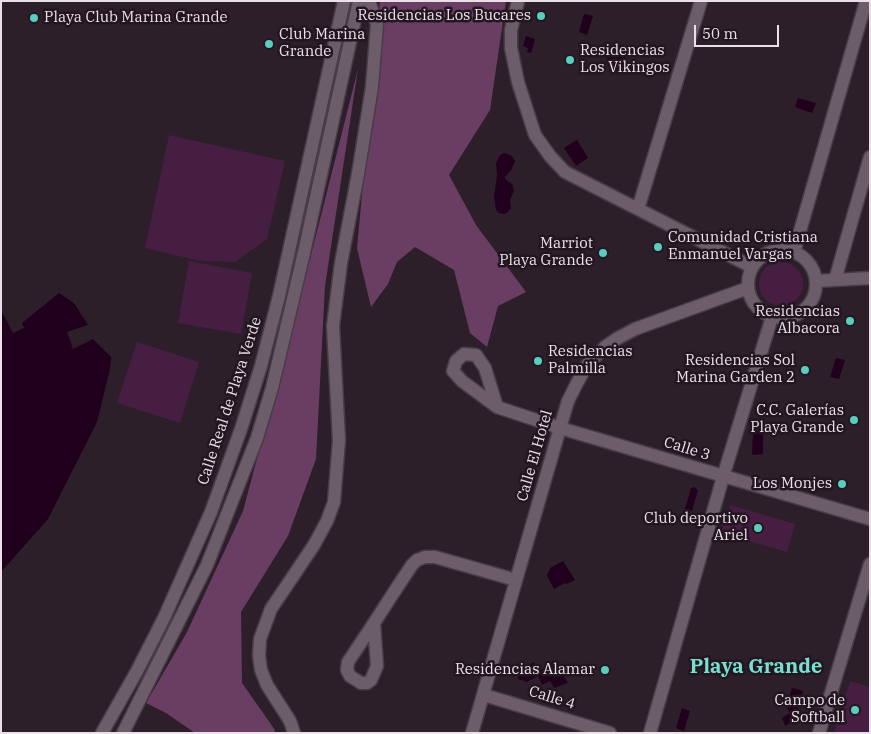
<!DOCTYPE html>
<meta charset="utf-8">
<style>
body{margin:0}
#map{position:relative;width:871px;height:734px;overflow:hidden;background:#2d1f2a;font-family:"IBM Plex Serif",serif}
canvas{display:block}
.frame{position:absolute;inset:0;border:2px solid #eae0e8;pointer-events:none}
.scale{position:absolute;left:694px;top:25px;width:85px;height:22px;box-sizing:border-box;border:2px solid #eae0e8;border-top:0;padding-left:6px;font-size:15px;line-height:18px;white-space:nowrap;color:#eae0e8;-webkit-text-stroke:4px #231620;paint-order:stroke}
</style>
<div id="map">
<canvas width="871" height="734"></canvas>
<div class="frame"></div>
<div class="scale">50 m</div>
</div>
<script>
const c = document.querySelector('canvas').getContext('2d');
c.lineJoin = 'round';
function fill(path, color) {
  c.fillStyle = color;
  c.fill(path, 'evenodd');
}
function poly(rows) {
  const path = new Path2D();
  for (const r of rows) {
    if (r.length === 3) {
      path.moveTo(r[0] + r[2], r[1]);
      path.arc(r[0], r[1], r[2], 0, 2 * Math.PI);
      continue;
    }
    path.moveTo(r[0], r[1]);
    for (let i = 2; i < r.length; i += 2) path.lineTo(r[i], r[i + 1]);
  }
  return path;
}
function stroke(path, color, width, dash) {
  c.strokeStyle = color;
  c.lineWidth = width;
  c.lineCap = dash ? 'butt' : 'round';
  c.setLineDash(dash || []);
  c.stroke(path);
}
function write(font, color, halo, rows, align = 'center') {
  c.font = font + ' "IBM Plex Serif",serif';
  c.lineWidth = 5;
  c.setLineDash([]);
  c.textBaseline = 'middle';
  c.strokeStyle = halo;
  c.fillStyle = color;
  for (const [text, x, y, turn = 0] of rows) {
    c.save();
    c.translate(x, y);
    c.rotate((+turn || 0) * Math.PI / 180);
    c.textAlign = isNaN(turn) ? turn : align;
    if (halo) c.strokeText(text, 0, 0);
    c.fillText(text, 0, 0);
    c.restore();
  }
}
fill(poly([
 [169,135,285,161,267,239,235,262,200,261,145,248],
 [189,261,252,273,241,334,178,323],
 [781,284,22],
 [137,342,199,362,180,423,117,403],
 [730,505,795,524,787,552,721,533],
 [850,681,870,687,870,733,834,733]
]), '#461e41');
fill(poly([
 [380,1,506,1,490,110,449,175,476,225,526,292,498,306,487,347,470,333,454,270,415,247,397,262,388,284,371,307,357,248],
 [358,69,325,286,316,459,288,536,241,612,242,683,275,730,274,733,195,733,166,713,146,703,187,632,243,511,306,275]
]), '#6a3d62');
fill(poly([
 [584,14,593,16,587,35,579,32],
 [526,36,535,39,531,53,527,52,528,48,523,46],
 [613,50,626,56,623,66,607,63,607,56],
 [798,98,816,103,812,113,795,107],
 [577,140,588,158,576,166,564,148],
 [505,153,512,156,515,161,511,170,505,177,506,180,512,184,514,191,510,200,511,208,508,212,504,214,499,213,496,210,494,197,497,175,496,163,500,155],
 [59,293,74,303,88,325,67,332,73,349,93,339,111,357,110,369,97,422,48,519,1,572,1,310,13,333,24,328,22,323],
 [836,358,845,360,839,379,830,377],
 [763,431,763,454,752,455,753,432],
 [694,487,698,490,692,511,685,509,691,488],
 [563,561,575,580,567,584,565,583,554,589,547,576,550,568],
 [534,662,539,671,548,666,552,674,560,670,568,683,554,688,550,681,542,685,538,676,527,682,518,679,521,670],
 [792,688,803,691,795,720,785,726,782,718,790,713,786,707],
 [682,708,690,711,684,731,676,728]
]), '#20001d');
const street = poly([
 [518,1,511,30,511,48,518,82,535,135,550,156,565,172,752,267],
 [638,209,701,1],
 [782,284,34],
 [794,252,866,1],
 [835,280,870,157],
 [816,281,870,278],
 [497,407,485,368,476,355,464,354,456,361,453,371,462,381,497,407,560,428,870,519],
 [374,623,377,666,371,680,367,683,361,683,350,676,347,670,348,662,374,623,398,586,412,565,417,560,425,557,435,557,516,580],
 [484,695,610,733],
 [294,733,290,721,267,685,261,670,259,656,260,639,271,609,314,545,327,521,334,502,339,440,333,326,341,263,358,174,372,87,377,24,369,1],
 [472,733,560,428,568,401,577,383,587,365,605,347,618,338,635,329,748,288],
 [650,733,723,477,772,317],
 [819,733,870,564]
]);
const secondary = poly([
 [102,733,137,671,164,618,211,512,241,429,261,366,279,296,344,1],
 [123,733,207,565,257,438,272,388,303,257,359,1]
]);
stroke(street, '#483d46', 15);
stroke(secondary, '#483d46', 15);
stroke(street, '#6d5d6a', 12);
stroke(secondary, '#6d5d6a', 12);
for (const [x, y, r, color] of [
 [541,16,5,"#59cebe"],
 [34,18,5,"#59cebe"],
 [269,44,5,"#59cebe"],
 [570,60,5,"#59cebe"],
 [658,247,5,"#59cebe"],
 [603,253,5,"#59cebe"],
 [850,321,5,"#59cebe"],
 [538,361,5,"#59cebe"],
 [805,370,5,"#59cebe"],
 [854,420,5,"#59cebe"],
 [842,484,5,"#59cebe"],
 [758,528,5,"#59cebe"],
 [605,670,5,"#59cebe"],
 [855,710,5,"#59cebe"]
]) {
  const dot = new Path2D();
  dot.arc(x, y, r, 0, 2 * Math.PI);
  c.fillStyle = color;
  c.fill(dot);
  stroke(dot, '#231620', 2);
}
write('15px', '#eae0e8', '#231620', [
 ["Residencias Los Bucares",531,16],
 ["Playa Club Marina Grande",44,18,"left"],
 ["Club Marina",279,35,"left"],
 ["Grande",279,52,"left"],
 ["Residencias",580,51,"left"],
 ["Los Vikingos",580,68,"left"],
 ["Comunidad Cristiana",668,238,"left"],
 ["Enmanuel Vargas",668,255,"left"],
 ["Marriot",593,244],
 ["Playa Grande",593,261],
 ["Residencias",840,312],
 ["Albacora",840,329],
 ["Residencias",548,352,"left"],
 ["Palmilla",548,369,"left"],
 ["Residencias Sol",795,361],
 ["Marina Garden 2",795,378],
 ["C.C. Galerías",844,411],
 ["Playa Grande",844,428],
 ["Los Monjes",832,484],
 ["Club deportivo",748,519],
 ["Ariel",748,536],
 ["Residencias Alamar",595,670],
 ["Campo de",845,701],
 ["Softball",845,718]
], 'right');
write('15px', '#eae0e8', '#231620', [
 ["Calle Real de Playa Verde",230,401,-72],
 ["Calle 3",687,449,17],
 ["Calle El Hotel",535,456,-74],
 ["Calle 4",552,698,17]
]);
write('bold 20px', '#78e0d1', '#231620', [
 ["Playa Grande",756,667]
]);
</script>
